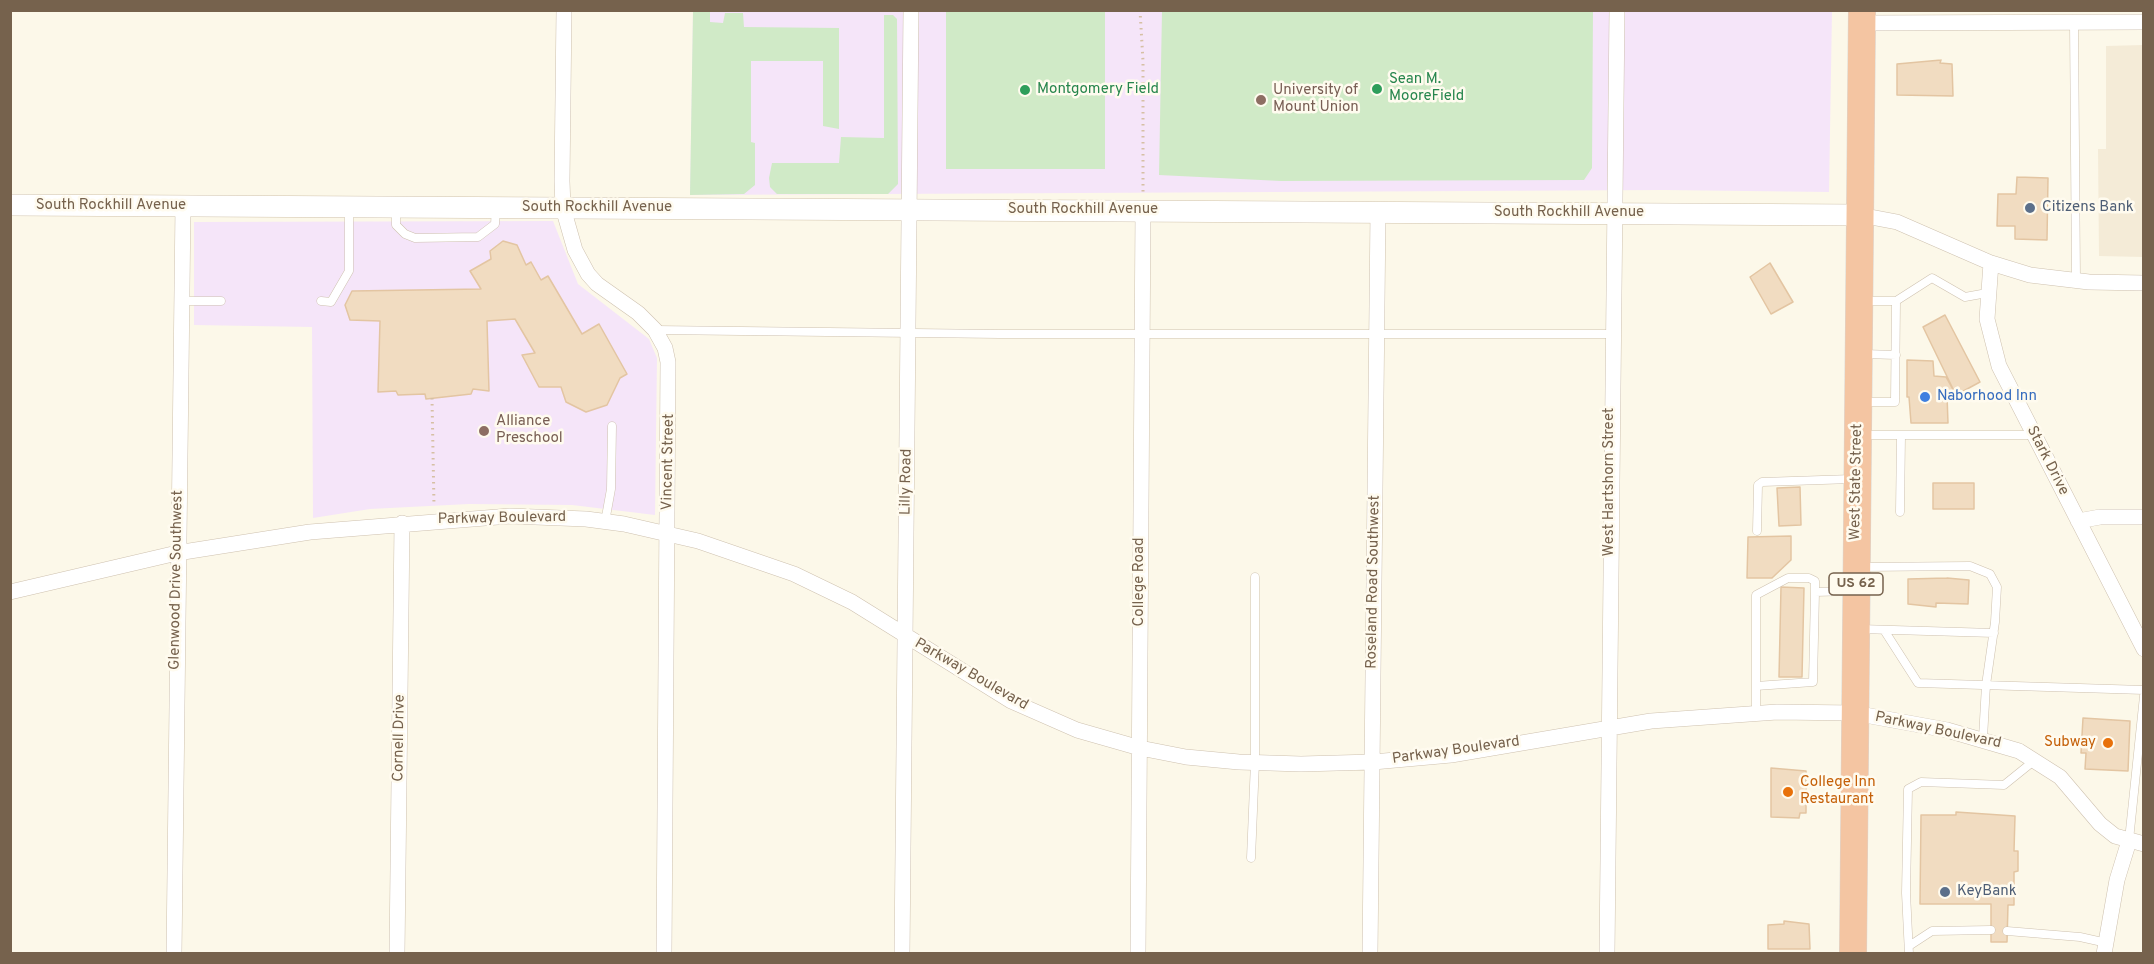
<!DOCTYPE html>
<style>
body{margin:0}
#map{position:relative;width:2154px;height:964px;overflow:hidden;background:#fcf8e9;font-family:Overpass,sans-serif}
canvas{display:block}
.frame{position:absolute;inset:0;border:12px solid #76624d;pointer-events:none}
</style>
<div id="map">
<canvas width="2154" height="964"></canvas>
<div class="frame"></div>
</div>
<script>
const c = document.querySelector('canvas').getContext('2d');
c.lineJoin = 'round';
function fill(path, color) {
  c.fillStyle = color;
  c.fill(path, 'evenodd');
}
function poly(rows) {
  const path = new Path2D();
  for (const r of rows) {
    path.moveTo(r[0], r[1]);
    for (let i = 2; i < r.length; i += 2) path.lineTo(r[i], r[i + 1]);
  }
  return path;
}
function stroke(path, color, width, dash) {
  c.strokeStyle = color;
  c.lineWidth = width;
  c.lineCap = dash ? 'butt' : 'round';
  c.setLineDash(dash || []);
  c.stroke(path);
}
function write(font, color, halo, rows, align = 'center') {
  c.font = font + ' Overpass,sans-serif';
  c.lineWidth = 5;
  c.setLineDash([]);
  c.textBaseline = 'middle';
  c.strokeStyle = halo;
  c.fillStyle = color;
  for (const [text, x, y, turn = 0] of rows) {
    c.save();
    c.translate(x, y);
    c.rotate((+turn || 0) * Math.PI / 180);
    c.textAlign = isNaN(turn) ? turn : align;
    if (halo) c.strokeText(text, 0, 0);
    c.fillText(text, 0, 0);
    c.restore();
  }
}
fill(poly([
 [2143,45,2143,257,2099,256,2098,149,2106,149,2106,46]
]), '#f4ebd7');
fill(poly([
 [693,11,1832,11,1829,192,1664,190,690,195],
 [553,221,578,284,649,339,657,358,655,515,572,505,469,504,370,509,313,518,312,327,194,325,194,222]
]), '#f5e5f9');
fill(poly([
 [693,11,710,11,710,22,723,23,725,13,743,13,744,27,839,28,839,129,823,126,823,61,751,61,751,142,755,143,755,185,744,194,690,195],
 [946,11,1105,11,1105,169,946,169],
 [1162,11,1593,11,1592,168,1584,180,1281,181,1159,175],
 [884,15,893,15,897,19,898,184,888,194,777,194,770,187,769,178,772,163,839,163,841,137,884,138]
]), '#d0eac7');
const building = poly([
 [1941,60,1940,63,1952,64,1953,96,1897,95,1897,64,1941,60],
 [2017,177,2048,178,2047,240,2015,239,2015,226,1997,226,1998,194,2016,194,2017,177],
 [503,241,517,245,526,265,531,262,541,280,548,276,582,334,599,324,627,374,620,378,607,405,586,412,566,402,561,387,539,387,522,355,535,353,515,319,487,321,489,391,473,389,471,394,426,399,425,394,398,395,396,391,378,392,380,321,350,320,345,305,352,291,481,289,470,271,491,259,490,251,503,241],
 [1770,263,1793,302,1771,314,1750,277,1770,263],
 [1945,315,1980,382,1956,395,1923,327,1945,315],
 [1907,360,1933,361,1934,376,1946,377,1956,395,1947,395,1948,423,1911,423,1909,397,1907,397,1907,360],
 [1933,483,1974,483,1974,509,1933,509,1933,483],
 [1800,487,1801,525,1779,526,1777,488,1800,487],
 [1791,536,1791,560,1772,578,1747,578,1748,537,1791,536],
 [1947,578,1969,580,1968,604,1936,603,1936,607,1908,604,1908,579,1947,578],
 [1781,587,1804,588,1802,677,1779,677,1781,587],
 [2083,718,2130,721,2128,771,2085,769,2086,753,2081,753,2083,718],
 [1771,768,1806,771,1806,813,1800,813,1799,818,1771,817,1771,768],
 [1956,812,2015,816,2014,851,2018,851,2018,871,2014,872,2014,905,2008,905,2007,942,1991,942,1991,904,1920,904,1921,815,1956,815,1956,812],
 [1784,921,1809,924,1810,949,1768,949,1768,925,1784,924,1784,921]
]);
fill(building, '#f1dcc1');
stroke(building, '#e3c5a2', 1.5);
const lane = poly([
 [2074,22,2076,281],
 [396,208,396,225,405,234,415,238,478,237,495,224,496,208],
 [182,301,221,301],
 [321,301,331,302,349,271,349,207],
 [1865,301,1896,301],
 [655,330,1000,334,1612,334],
 [1864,354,1896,355],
 [1863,402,1895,402,1896,301,1932,278,1965,297,1987,293],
 [1862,435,2034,435],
 [1900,512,1901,435],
 [605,522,611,489,612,426],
 [1757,531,1758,485,1762,482,1852,479],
 [1863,567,1970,566,1990,574,1997,587,1995,622,1986,685,1983,738],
 [1860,629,1994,633],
 [1884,630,1918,683,2144,690],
 [1756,686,1813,682,1815,592],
 [1756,713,1756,595,1788,578,1809,578,1815,581,1815,592,1851,591],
 [2129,840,2144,696],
 [1251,858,1255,762,1255,577],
 [2007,931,2080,937,2107,943],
 [1909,946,1932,931,1991,930],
 [1909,954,1906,893,1908,789,1921,782,2004,785,2035,760]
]);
const street = poly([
 [564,10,562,181,563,208,575,250,588,274,597,284,638,313,655,330,665,348,668,362,664,954],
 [1862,23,2144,22],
 [1860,215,1897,222,1991,263,2030,275,2089,282,2144,283],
 [1991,263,1987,319,1999,366,2144,649],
 [2078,521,2100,517,2144,517],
 [10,592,177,553,310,532,510,516,586,519,624,524,698,541,794,574,852,602,1011,701,1077,730,1140,748,1186,757,1239,762,1301,764,1373,762,1451,755,1651,721,1777,712,1854,713,1947,730,2019,751,2060,777,2100,824,2115,836,2144,844],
 [174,954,183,206],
 [397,954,402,523],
 [902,954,911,10],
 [1138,954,1143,210],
 [1370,954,1378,211],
 [1607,954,1617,10],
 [2104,954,2117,880,2129,841]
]);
const secondary = poly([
 [10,205,1860,215]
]);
const highway = poly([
 [1853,954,1862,10]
]);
stroke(lane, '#cec1af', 9);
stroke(street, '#cec1af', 16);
stroke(secondary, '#d1c3ac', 22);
stroke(highway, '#dbd6d1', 28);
stroke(poly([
 [1140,10,1143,61,1143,194],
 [432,398,434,506]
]), '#d6c0a4', 3, [1.5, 4.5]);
stroke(lane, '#fff', 8);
stroke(street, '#fff', 15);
stroke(secondary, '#fff', 21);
stroke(highway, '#f4c5a2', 27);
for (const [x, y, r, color] of [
 [1377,89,6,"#2e9e5b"],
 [1025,90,6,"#2e9e5b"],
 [1261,100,6,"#8d6e63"],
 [2030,208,6,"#5c6f8a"],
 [1925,397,6,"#3f7fe0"],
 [484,431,6,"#8d6e63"],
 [2108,743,6,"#e8710a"],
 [1788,792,6,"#e8710a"],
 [1945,892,6,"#5c6f8a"]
]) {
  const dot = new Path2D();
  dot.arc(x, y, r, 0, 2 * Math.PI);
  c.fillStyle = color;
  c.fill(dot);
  stroke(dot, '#fffbef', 2);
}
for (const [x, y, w] of [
 [1856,584,54]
]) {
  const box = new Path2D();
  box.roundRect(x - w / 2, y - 11, w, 22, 4.5);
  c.fillStyle = '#fffbef';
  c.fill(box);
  stroke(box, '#76624d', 1.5);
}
write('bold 14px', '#76624d', null, [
 ["US 62",1856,584]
]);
write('15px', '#27864d', '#fffbef', [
 ["Sean M.",1389,80],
 ["MooreField",1389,97],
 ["Montgomery Field",1037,90]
], 'left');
write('15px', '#785e54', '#fffbef', [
 ["University of",1273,91],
 ["Mount Union",1273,108],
 ["Alliance",496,422],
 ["Preschool",496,439]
], 'left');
write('15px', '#76624d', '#fffbef', [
 ["South Rockhill Avenue",111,206],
 ["South Rockhill Avenue",597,208],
 ["South Rockhill Avenue",1083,210],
 ["South Rockhill Avenue",1569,213],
 ["Stark Drive",2047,461,63],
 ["Vincent Street",669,462,-89],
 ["Lilly Road",907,482,-89],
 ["West Hartshorn Street",1610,482,-90],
 ["West State Street",1857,482,-89],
 ["Parkway Boulevard",502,519,-1],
 ["Glenwood Drive Southwest",177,580,-89],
 ["College Road",1140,582,-90],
 ["Roseland Road Southwest",1374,582,-89],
 ["Parkway Boulevard",971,675,30],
 ["Parkway Boulevard",1938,731,12],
 ["Cornell Drive",400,738,-89],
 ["Parkway Boulevard",1456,751,-8]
]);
write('15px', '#4e5e75', '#fffbef', [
 ["Citizens Bank",2042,208],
 ["KeyBank",1957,892]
], 'left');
write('15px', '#366cbe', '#fffbef', [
 ["Naborhood Inn",1937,397]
], 'left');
write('15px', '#c56008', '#fffbef', [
 ["Subway",2096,743],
 ["College Inn",1800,783,"left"],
 ["Restaurant",1800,800,"left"]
], 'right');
</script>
